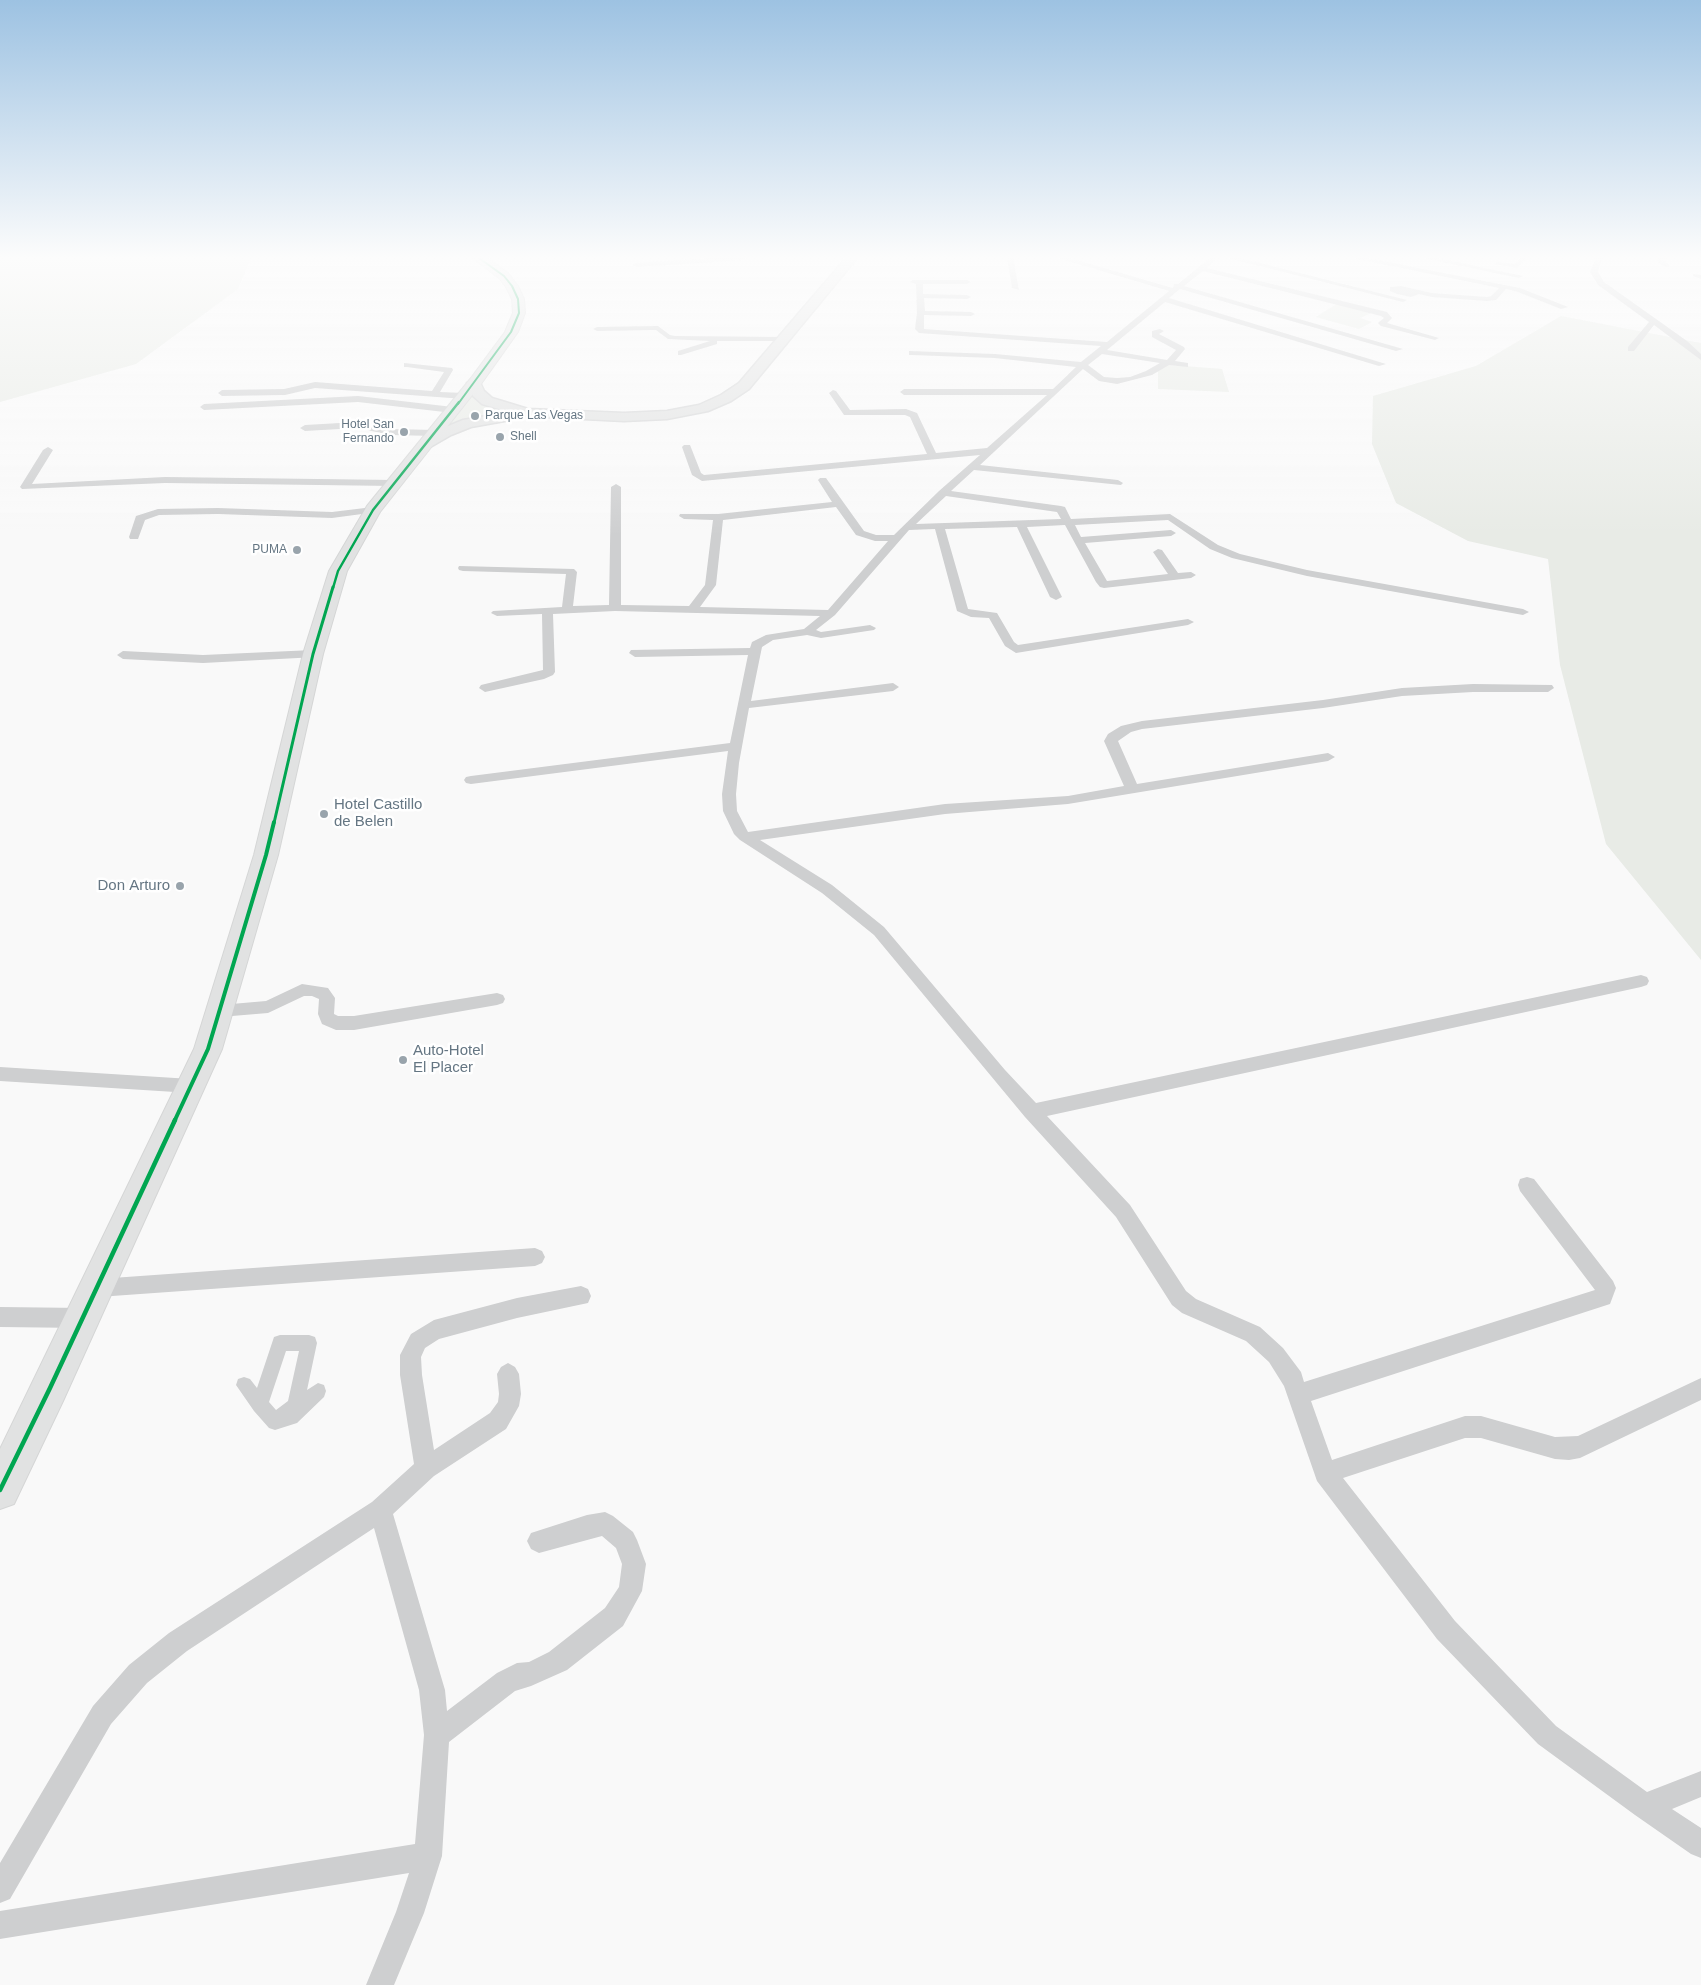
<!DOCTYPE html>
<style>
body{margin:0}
canvas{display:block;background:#f9f9f9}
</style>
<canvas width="1701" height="1985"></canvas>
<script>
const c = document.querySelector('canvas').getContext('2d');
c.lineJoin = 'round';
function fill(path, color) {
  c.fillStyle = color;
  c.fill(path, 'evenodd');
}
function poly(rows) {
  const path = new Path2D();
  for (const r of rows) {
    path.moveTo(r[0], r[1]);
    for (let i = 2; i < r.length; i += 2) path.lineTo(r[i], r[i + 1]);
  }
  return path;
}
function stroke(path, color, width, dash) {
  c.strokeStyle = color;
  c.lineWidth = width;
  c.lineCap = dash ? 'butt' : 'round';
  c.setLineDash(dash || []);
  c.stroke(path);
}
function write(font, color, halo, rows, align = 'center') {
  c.font = font + ' Helvetica,sans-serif';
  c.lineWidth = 5;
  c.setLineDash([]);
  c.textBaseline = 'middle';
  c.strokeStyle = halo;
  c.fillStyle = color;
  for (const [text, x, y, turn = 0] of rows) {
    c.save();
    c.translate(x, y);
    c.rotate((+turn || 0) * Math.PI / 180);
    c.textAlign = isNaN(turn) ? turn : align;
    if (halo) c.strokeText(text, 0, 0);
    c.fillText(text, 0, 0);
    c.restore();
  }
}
fill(poly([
 [0,258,251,258,238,289,136,364,0,402],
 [1338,303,1374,312,1360,318,1372,322,1359,329,1316,317],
 [1561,316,1701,343,1701,960,1606,844,1560,665,1548,559,1468,541,1396,503,1372,444,1373,396,1476,366],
 [1158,364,1222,369,1229,392,1158,389],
 [471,393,523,413,443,432]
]), '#e8ebe6');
const primary = poly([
 [846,258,857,258,749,389,731,401,708,411,667,419,624,421,522,416,516,419,471,427,451,435,432,446,422,446,420,443,441,429,463,420,509,412,482,404,473,396,467,383,474,379,479,380,484,391,492,398,528,409,624,413,667,411,699,405,721,395,739,383,846,258]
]);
const trunk = poly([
 [473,258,487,258,508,273,518,286,524,299,525,313,518,332,481,384,380,512,347,571,323,654,278,855,222,1049,63,1401,14,1504,0,1509,0,1449,194,1049,254,855,303,654,329,571,367,506,471,378,505,332,513,313,512,299,506,287,500,279,473,258]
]);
stroke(primary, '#d5d6d7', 3);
stroke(trunk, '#d5d6d6', 2);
fill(poly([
 [280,1335,309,1335,315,1337,317,1343,307,1390,318,1383,324,1385,326,1391,324,1397,297,1423,275,1430,269,1428,254,1411,236,1385,238,1379,244,1377,250,1379,257,1388,274,1337,280,1335],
 [286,1351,299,1351,288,1401,276,1410,269,1402,286,1351]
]), '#cecfd0');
fill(poly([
 [711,258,746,258,743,260,636,267,633,265,636,263,711,258],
 [1007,258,1013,258,1019,290,1012,288,1007,258],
 [1058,258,1069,258,1173,288,1174,284,1178,284,1210,258,1217,258,1207,268,1387,312,1392,318,1387,323,1439,338,1435,340,1381,326,1378,323,1384,318,1381,316,1203,271,1184,286,1403,349,1396,351,1180,289,1169,298,1386,364,1379,366,1165,302,1107,350,1167,360,1176,350,1152,337,1152,331,1160,329,1164,331,1159,334,1184,347,1185,349,1175,361,1188,363,1188,367,1169,365,1152,375,1117,384,1099,381,1083,369,980,465,1118,480,1123,483,1121,485,974,470,951,491,1061,506,1065,507,1071,519,1170,514,1218,545,1240,554,1307,570,1523,609,1529,612,1523,615,1307,576,1232,558,1210,549,1168,520,1075,525,1081,537,1171,530,1176,533,1171,536,1085,543,1107,581,1168,574,1153,552,1158,549,1162,550,1178,573,1191,572,1196,575,1191,578,1104,588,1100,587,1096,582,1065,525,1027,527,1062,597,1056,600,1050,597,1017,527,945,529,968,609,997,613,1014,642,1018,645,1188,619,1194,622,1188,625,1016,653,1005,646,989,618,971,617,957,611,935,529,909,530,835,615,816,630,821,632,870,625,876,628,874,630,821,638,807,635,773,640,762,647,751,701,893,683,899,687,893,691,749,708,739,763,736,794,737,811,748,832,945,804,1068,796,1124,786,1104,741,1108,734,1121,726,1142,721,1323,700,1402,688,1473,684,1552,685,1554,688,1548,692,1473,692,1402,696,1323,708,1142,729,1131,732,1118,741,1137,784,1328,753,1335,757,1328,761,1068,804,945,814,760,840,832,885,884,927,1005,1070,1036,1103,1641,975,1647,977,1649,981,1647,985,1641,987,1047,1116,1130,1205,1186,1291,1196,1299,1260,1327,1283,1348,1301,1372,1304,1382,1595,1290,1520,1191,1518,1185,1520,1179,1527,1177,1534,1179,1613,1281,1616,1288,1610,1304,1311,1401,1332,1460,1465,1416,1481,1416,1555,1437,1578,1436,1701,1378,1701,1400,1580,1458,1569,1460,1555,1459,1481,1438,1465,1438,1343,1478,1455,1621,1556,1726,1647,1792,1701,1771,1701,1797,1672,1809,1701,1828,1701,1858,1691,1854,1635,1815,1538,1744,1437,1639,1317,1481,1284,1386,1269,1362,1246,1341,1182,1313,1172,1305,1116,1217,1025,1117,874,935,822,893,740,840,734,834,723,811,722,794,728,751,471,784,466,783,464,780,466,777,471,776,730,743,748,655,635,657,629,653,631,650,750,648,752,642,766,635,804,629,820,616,615,611,553,614,555,672,553,675,544,679,485,692,479,688,481,685,543,670,542,614,497,616,491,613,493,611,562,607,566,574,463,571,459,570,458,568,459,566,574,569,577,572,573,606,609,605,611,487,616,484,621,487,621,605,689,606,705,585,713,520,684,519,679,516,680,514,718,514,832,502,818,480,820,478,826,478,864,531,876,535,894,535,939,491,980,455,702,481,692,475,682,447,684,445,690,445,701,473,704,475,927,454,910,417,905,415,844,415,829,393,833,390,836,391,850,410,906,409,917,413,936,453,987,448,1047,395,904,395,900,392,904,389,1053,389,1076,367,995,358,912,355,909,355,909,351,995,354,1081,362,1101,346,919,333,915,329,917,313,916,284,909,282,913,280,967,280,971,282,967,284,923,284,923,294,967,295,971,297,967,299,924,298,925,311,971,312,975,314,971,316,924,315,924,329,1107,342,1169,291,1058,258],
 [1102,354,1160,363,1146,371,1130,377,1117,378,1104,377,1088,365,1102,354],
 [946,496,1057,512,1061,519,916,524,946,496],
 [836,507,856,535,875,541,888,541,828,610,700,607,716,585,723,520,836,507],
 [1228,258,1240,258,1407,300,1403,302,1228,258],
 [1353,258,1367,258,1520,288,1568,307,1561,309,1518,292,1506,289,1496,300,1487,301,1432,297,1419,294,1411,297,1397,294,1390,291,1390,287,1401,286,1432,293,1487,297,1491,296,1499,288,1353,258],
 [1423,258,1437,258,1523,276,1519,278,1423,258],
 [1520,258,1527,258,1517,268,1495,264,1498,262,1515,264,1520,258],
 [1596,258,1602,258,1598,272,1604,282,1687,341,1701,354,1701,360,1654,325,1634,351,1628,351,1628,347,1649,322,1598,285,1590,272,1596,258],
 [1658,258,1668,258,1664,260,1669,265,1669,267,1665,267,1658,262,1658,258],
 [1693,274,1701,275,1701,279,1693,276,1693,274],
 [658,326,670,335,675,336,785,337,789,339,785,341,717,341,717,344,681,355,678,355,678,351,710,341,668,339,656,330,597,331,593,329,597,327,658,326],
 [404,363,452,368,453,370,440,392,464,393,468,396,464,399,315,388,285,395,222,396,218,393,222,390,284,389,315,382,432,391,444,372,407,367,404,367,404,363],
 [358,396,453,407,457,410,453,413,358,402,204,410,200,407,204,404,358,396],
 [357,422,391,429,435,430,440,433,435,436,391,435,357,428,305,431,300,428,305,425,357,422],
 [48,447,53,450,32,484,165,477,395,480,400,483,395,486,165,483,22,489,20,487,43,450,48,447],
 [373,507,377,508,377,512,332,518,218,514,159,515,145,520,138,539,130,539,129,537,136,516,158,509,218,508,332,512,373,507],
 [313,650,317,651,319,654,317,657,203,663,123,659,117,655,123,651,203,655,313,650],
 [302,984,328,988,335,998,334,1014,338,1016,354,1016,497,993,503,995,505,999,503,1003,497,1005,354,1030,336,1030,322,1024,318,1014,319,999,312,996,304,996,268,1013,220,1017,214,1016,212,1011,214,1006,220,1005,266,1001,302,984],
 [0,1067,191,1079,197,1081,200,1086,197,1091,191,1093,0,1081,0,1067],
 [535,1248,542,1251,545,1257,542,1263,535,1266,98,1297,91,1295,88,1288,91,1281,98,1279,535,1248],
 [581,1286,588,1289,591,1296,588,1303,517,1318,439,1339,425,1348,421,1357,422,1375,434,1450,490,1413,498,1402,499,1394,497,1374,501,1367,508,1363,515,1367,519,1374,521,1394,519,1406,506,1429,434,1476,393,1514,445,1690,447,1711,497,1673,517,1663,529,1662,549,1652,605,1608,619,1587,622,1564,616,1548,602,1536,539,1553,531,1549,527,1541,531,1533,587,1515,605,1512,613,1516,633,1532,637,1540,646,1564,642,1591,623,1626,567,1670,531,1686,515,1691,449,1742,442,1856,424,1913,394,1985,366,1985,396,1912,409,1873,0,1939,0,1911,415,1844,424,1735,419,1690,374,1528,187,1651,147,1683,111,1724,10,1899,0,1903,0,1863,93,1706,129,1665,169,1633,372,1502,414,1464,400,1375,400,1355,411,1334,434,1320,517,1298,581,1286],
 [0,1307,83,1308,90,1311,93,1318,90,1325,83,1328,0,1327,0,1307]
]), '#cecfd0');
fill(primary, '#e1e2e2');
fill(trunk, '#e1e2e2');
stroke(poly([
 [458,404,511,332,519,313,518,299,512,286,504,276,479,258]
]), '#00a651', 2);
stroke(poly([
 [333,588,338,571,373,510,459,402]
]), '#00a651', 2.5);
stroke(poly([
 [274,823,313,654,333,587]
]), '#00a651', 3);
stroke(poly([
 [174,1122,208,1049,266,855,274,822]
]), '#00a651', 4);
stroke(poly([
 [0,1490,50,1388,175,1120]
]), '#00a651', 4.5);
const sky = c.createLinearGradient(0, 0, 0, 536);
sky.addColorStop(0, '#9dc2e2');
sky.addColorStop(0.48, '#fcfcfc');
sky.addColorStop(1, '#fcfcfc00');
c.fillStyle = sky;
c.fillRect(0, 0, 1701, 536);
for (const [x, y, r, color] of [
 [475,416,5,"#99a4ac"],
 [404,432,5,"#99a4ac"],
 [500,437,5,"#99a4ac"],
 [297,550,5,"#99a4ac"],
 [324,814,5,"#99a4ac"],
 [180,886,5,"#99a4ac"],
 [403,1060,5,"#99a4ac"]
]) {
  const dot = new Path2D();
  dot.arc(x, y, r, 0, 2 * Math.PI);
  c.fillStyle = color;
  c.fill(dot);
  stroke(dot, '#fff', 2);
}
write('12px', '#657683', '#fff', [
 ["Parque Las Vegas",485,416],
 ["Hotel San",394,425,"right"],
 ["Fernando",394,439,"right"],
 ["Shell",510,437],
 ["PUMA",287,550,"right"]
], 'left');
write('15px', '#657683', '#fff', [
 ["Hotel Castillo",334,805],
 ["de Belen",334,822],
 ["Don Arturo",170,886,"right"],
 ["Auto-Hotel",413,1051],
 ["El Placer",413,1068]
], 'left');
</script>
